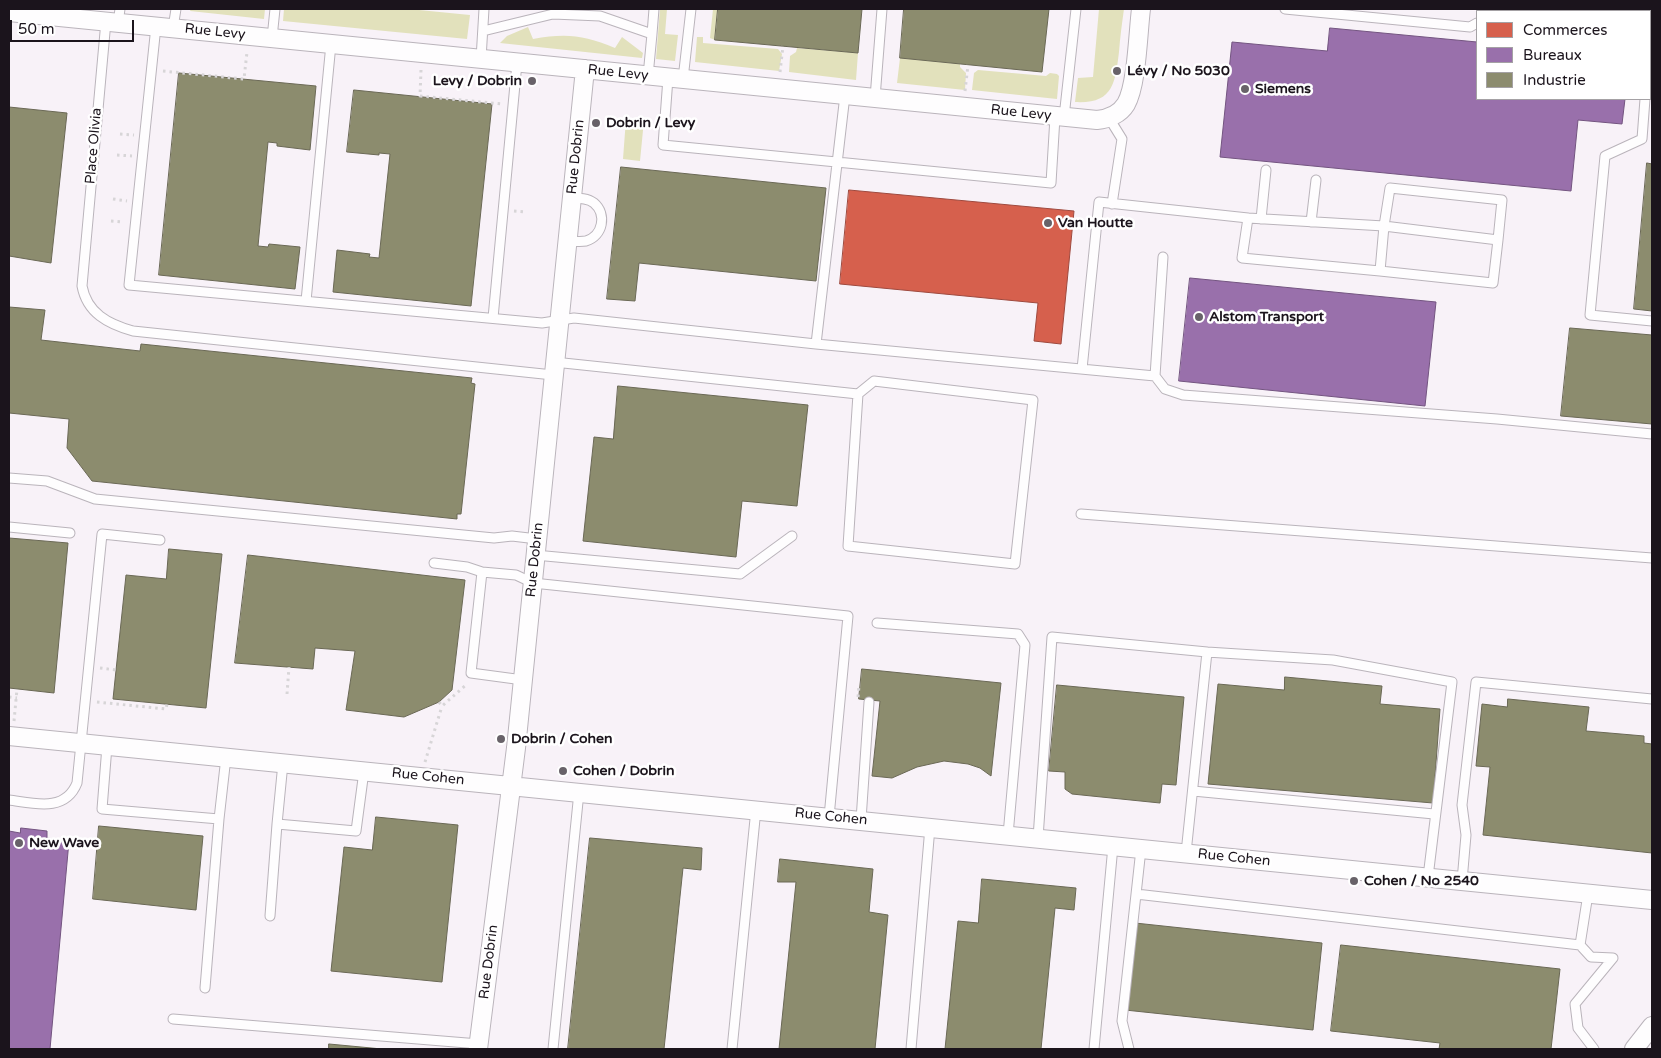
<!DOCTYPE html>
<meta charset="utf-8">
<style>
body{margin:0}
#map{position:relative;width:1661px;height:1058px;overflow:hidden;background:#f8f2f8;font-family:"Varela Round",sans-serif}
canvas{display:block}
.frame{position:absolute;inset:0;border:10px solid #1b141c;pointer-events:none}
.legend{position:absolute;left:1476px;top:10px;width:175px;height:90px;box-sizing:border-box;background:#fff;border:1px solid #a4a1a4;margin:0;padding:6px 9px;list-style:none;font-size:15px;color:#1b141c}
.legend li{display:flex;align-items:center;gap:10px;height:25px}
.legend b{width:25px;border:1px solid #a4a1a4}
.scale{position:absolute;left:10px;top:20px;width:124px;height:22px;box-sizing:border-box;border:2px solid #1b141c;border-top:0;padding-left:6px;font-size:15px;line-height:18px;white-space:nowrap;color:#1b141c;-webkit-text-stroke:4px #fff;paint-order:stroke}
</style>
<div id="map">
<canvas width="1661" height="1058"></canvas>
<div class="frame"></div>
<ul class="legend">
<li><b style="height:14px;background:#d6604d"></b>Commerces</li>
<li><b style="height:14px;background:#9970ab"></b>Bureaux</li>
<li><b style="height:14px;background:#8c8c6e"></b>Industrie</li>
</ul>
<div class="scale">50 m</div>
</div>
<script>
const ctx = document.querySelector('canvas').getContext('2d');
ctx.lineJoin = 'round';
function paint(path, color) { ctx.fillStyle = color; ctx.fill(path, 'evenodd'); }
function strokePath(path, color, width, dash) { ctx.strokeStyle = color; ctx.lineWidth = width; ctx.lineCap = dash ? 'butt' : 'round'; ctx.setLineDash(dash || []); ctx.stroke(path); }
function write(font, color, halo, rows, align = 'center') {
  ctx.font = font + ' "Varela Round",sans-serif'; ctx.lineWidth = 5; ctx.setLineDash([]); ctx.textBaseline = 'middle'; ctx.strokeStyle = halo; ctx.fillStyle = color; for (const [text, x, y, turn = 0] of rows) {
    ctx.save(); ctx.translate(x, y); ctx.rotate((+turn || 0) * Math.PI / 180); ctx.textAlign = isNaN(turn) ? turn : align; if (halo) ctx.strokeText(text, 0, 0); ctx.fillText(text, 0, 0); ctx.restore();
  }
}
paint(new Path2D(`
 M 191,9 L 265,9 L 264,19 L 190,11 Z
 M 284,9 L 409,9 L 470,15 L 467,39 L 283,21 Z
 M 660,9 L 667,9 L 665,34 L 678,35 L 675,61 L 656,59 Z
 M 713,9 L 718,9 L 715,40 L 710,38 Z
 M 1099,9 L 1124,9 C 1122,23 1120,38 1119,52 C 1115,84 1113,104 1075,102 L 1078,78 L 1093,77 Z
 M 528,27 L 533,39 C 566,33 584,35 615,48 L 622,37 L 643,53 L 642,58 L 500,43 L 507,36 Z
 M 697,37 L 703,37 L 703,43 L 778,49 L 782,54 L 779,71 L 695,62 Z
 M 797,48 L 858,53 L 856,80 L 789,72 L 790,56 L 796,52 Z
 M 900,58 L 960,64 L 960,67 L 966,73 L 965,90 L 897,83 Z
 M 978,70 L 1046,76 L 1050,73 L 1057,74 L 1059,76 L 1057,99 L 972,90 L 974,73 Z
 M 626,119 L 644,120 L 640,161 L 623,159 Z`), '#e2e1bc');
const shops = new Path2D(`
 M 849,190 L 1074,211 L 1061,344 L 1034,341 L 1038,303 L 840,284 Z`);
paint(shops, '#d6604d');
strokePath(shops, '#9e493e', 1);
const offices = new Path2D(`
 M 1330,28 L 1477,42 L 1477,99 L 1625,99 L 1622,124 L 1578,120 L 1571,191 L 1220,157 L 1232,42 L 1327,51 Z
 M 1190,278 L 1436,302 L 1425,406 L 1179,381 Z
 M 21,828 L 47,831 L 47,838 L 69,841 L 50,1049 L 9,1049 L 9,831 L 20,833 Z`);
paint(offices, '#9970ab');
strokePath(offices, '#735480', 1);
const industry = new Path2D(`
 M 718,9 L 862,9 L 858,53 L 715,40 Z
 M 904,9 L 1049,9 L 1042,72 L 900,58 Z
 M 179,73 L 316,86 L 310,150 L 277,146 L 277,143 L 268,142 L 258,246 L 268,247 L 269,244 L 300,247 L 295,289 L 159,275 Z
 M 354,90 L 492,104 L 471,306 L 333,292 L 337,250 L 370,254 L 369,257 L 379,258 L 390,154 L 379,153 L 379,155 L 347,152 Z
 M 9,107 L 67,113 L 51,263 L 9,256 Z
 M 1647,163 L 1652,164 L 1652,311 L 1634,309 Z
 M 621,167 L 826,188 L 816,281 L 639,263 L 635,301 L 607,299 Z
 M 9,307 L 45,310 L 41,340 L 140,351 L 141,344 L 472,378 L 471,383 L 475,384 L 461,514 L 457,514 L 457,519 L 92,481 L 67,448 L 69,419 L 9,413 Z
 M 1570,328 L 1652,335 L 1652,424 L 1561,416 Z
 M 618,386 L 808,405 L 797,506 L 742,501 L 736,557 L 583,541 L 594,437 L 613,439 Z
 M 9,538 L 68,543 L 54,693 L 9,688 Z
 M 169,549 L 222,554 L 206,708 L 113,699 L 126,575 L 166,579 Z
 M 248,555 L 465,580 L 452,690 L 439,702 L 404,717 L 346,710 L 355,651 L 315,648 L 313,669 L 235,663 Z
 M 862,669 L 1001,683 L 991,776 L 980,768 L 968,764 L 944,761 L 917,767 L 892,778 L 872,776 L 880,701 L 859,699 Z
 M 1285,677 L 1382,686 L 1380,704 L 1440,709 L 1433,803 L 1208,784 L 1218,684 L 1284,690 Z
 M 1057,685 L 1184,697 L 1176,785 L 1162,784 L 1160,803 L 1072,794 L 1065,789 L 1065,772 L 1049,771 Z
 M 1508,699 L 1589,707 L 1586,731 L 1644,736 L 1644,743 L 1652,744 L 1652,853 L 1483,835 L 1490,767 L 1476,766 L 1482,704 L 1507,707 Z
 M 376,817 L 458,825 L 442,982 L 331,971 L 344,847 L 372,850 Z
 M 99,826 L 203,836 L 196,910 L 93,899 Z
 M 590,838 L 702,848 L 701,870 L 683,868 L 664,1049 L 568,1049 Z
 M 780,859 L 873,869 L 869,912 L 888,915 L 875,1049 L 779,1049 L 796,882 L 778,882 Z
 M 982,879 L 1076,888 L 1074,910 L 1055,908 L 1041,1049 L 945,1049 L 958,921 L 978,923 Z
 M 1135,923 L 1322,943 L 1313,1030 L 1125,1010 Z
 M 1341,945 L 1560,969 L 1551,1049 L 1439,1049 L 1440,1043 L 1331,1031 Z
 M 329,1044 L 382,1049 L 329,1049 Z`);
paint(industry, '#8c8c6e');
strokePath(industry, '#6a6855', 1);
const service = new Path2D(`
 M 1285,9 L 1470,27 L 1477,23
 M 1545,9 L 1554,11
 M 1496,11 L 1500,9
 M 1650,15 L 1652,15
 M 106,21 L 82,286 C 87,313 108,324 133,331 L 553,375
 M 118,23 L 120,9
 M 156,26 L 129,285 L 542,323 L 574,318 L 816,344 L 1155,376 L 1163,257
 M 173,28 L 176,9
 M 483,31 L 553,14 L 600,16 L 652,34 L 648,76
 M 652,34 L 654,9
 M 272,38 L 275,9
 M 481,59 L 484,9
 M 668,78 L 663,145 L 1051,183 L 1055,117
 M 683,79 L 691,9
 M 875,98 L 882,9
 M 1645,99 L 1642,139 L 1605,156 L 1590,315 L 1652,321
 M 1064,117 L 1076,9
 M 1109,118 L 1122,139 L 1112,204
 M 1261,219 L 1266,170
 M 1311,222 L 1316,180
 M 567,241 C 573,241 580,242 586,241 C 603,236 607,214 594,203 C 588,198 579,198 571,198
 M 1380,271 L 1493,283 L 1498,240 L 1384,226 L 1390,188 L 1502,200 L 1498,240
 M 306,301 L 331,44
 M 493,318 L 517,63
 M 816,344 L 845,95
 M 554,362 L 858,394 L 874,381 L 1033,400 L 1015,564 L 848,546 L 858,394
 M 1082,369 L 1099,202 L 1248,218 L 1384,226 L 1380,271 L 1242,258 L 1248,218
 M 1155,376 L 1165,389 L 1183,395 L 1497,419 L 1652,434
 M 9,478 L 47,481 L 95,499 L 494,538 L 512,536 L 537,539
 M 1081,514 L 1652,558
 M 9,527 L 70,533
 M 535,555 L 740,574 L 792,536
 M 434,563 L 467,567 L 482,572
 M 877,623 L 1018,634 L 1025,645 L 1008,835
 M 1207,652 L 1333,660 L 1452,682 L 1428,877
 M 523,680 L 471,673 L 482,572 L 516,575 L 533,583 L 848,616 L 829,817
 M 107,746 L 102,809 L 219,819 L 226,757
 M 283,763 L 277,824 L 356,831 L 364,771
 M 1193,791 L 1434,814
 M 9,800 C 33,803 65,813 77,783 L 102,534 L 160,540
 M 861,820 L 869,702
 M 1038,838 L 1052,637 L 1207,652 L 1186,853
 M 1462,881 L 1466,835 L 1462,805 L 1476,682 L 1652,699
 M 1136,894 L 1580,945
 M 1588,894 L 1580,945 L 1591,957 L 1613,958 L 1575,1004 L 1578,1028 L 1594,1049
 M 270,916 L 277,824
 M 205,988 L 219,819
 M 173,1019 L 479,1044
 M 553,1049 L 579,792
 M 732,1049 L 756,809
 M 911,1049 L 930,827
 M 1094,1049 L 1113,846
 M 1129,1049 L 1122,1021 L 1141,849`);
const minor = new Path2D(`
 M 9,12 L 1097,120 C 1108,119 1120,114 1126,104 C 1137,85 1138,32 1141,9
 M 9,736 L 1652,900
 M 478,1049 L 516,748 L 585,69
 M 1634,1049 L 1652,1026`);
strokePath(service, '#bab4bb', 11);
strokePath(minor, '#bab4bb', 20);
strokePath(new Path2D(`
 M 421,70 L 420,96 L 502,104
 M 163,71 L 244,79 L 247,52
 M 780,72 L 783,46
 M 965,91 L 968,65
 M 120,134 L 134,135
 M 117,155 L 132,156
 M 113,199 L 127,201
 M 514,211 L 526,212
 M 111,221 L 123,222
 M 100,668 L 116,670
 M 287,694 L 289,667
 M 9,697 L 17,698
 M 858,697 L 859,686 L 860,686
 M 97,702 L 166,709 L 167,704
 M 439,702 L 442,706 L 466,685
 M 14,721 L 17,689
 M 425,762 L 442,706`), '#d7d5d7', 3, [2.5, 4]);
strokePath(service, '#fefdfe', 9);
strokePath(minor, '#fefdfe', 18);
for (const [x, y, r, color] of [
 [1117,71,5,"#686269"],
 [532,81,5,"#686269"],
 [1245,89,5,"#686269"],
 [596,123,5,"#686269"],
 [1048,223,5,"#686269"],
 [1199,317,5,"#686269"],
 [501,739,5,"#686269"],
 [563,771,5,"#686269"],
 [19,843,5,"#686269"],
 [1354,881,5,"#686269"]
]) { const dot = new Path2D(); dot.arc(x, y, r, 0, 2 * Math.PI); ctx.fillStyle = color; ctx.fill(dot); strokePath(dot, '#fff', 2); }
write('14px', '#1b141c', '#fff', [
 ["Rue Levy",215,32,6],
 ["Rue Levy",618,73,6],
 ["Rue Levy",1021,113,6],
 ["Place Olivia",94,146,-85],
 ["Rue Dobrin",576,157,-84],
 ["Rue Dobrin",535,560,-84],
 ["Rue Cohen",428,777,6],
 ["Rue Cohen",831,817,6],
 ["Rue Cohen",1234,858,6],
 ["Rue Dobrin",489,962,-83]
]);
write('bold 14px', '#1b141c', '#fff', [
 ["Lévy / No 5030",1127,71],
 ["Levy / Dobrin",522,81,"right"],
 ["Siemens",1255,89],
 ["Dobrin / Levy",606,123],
 ["Van Houtte",1058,223],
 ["Alstom Transport",1209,317],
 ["Dobrin / Cohen",511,739],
 ["Cohen / Dobrin",573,771],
 ["New Wave",29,843],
 ["Cohen / No 2540",1364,881]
], 'left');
</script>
